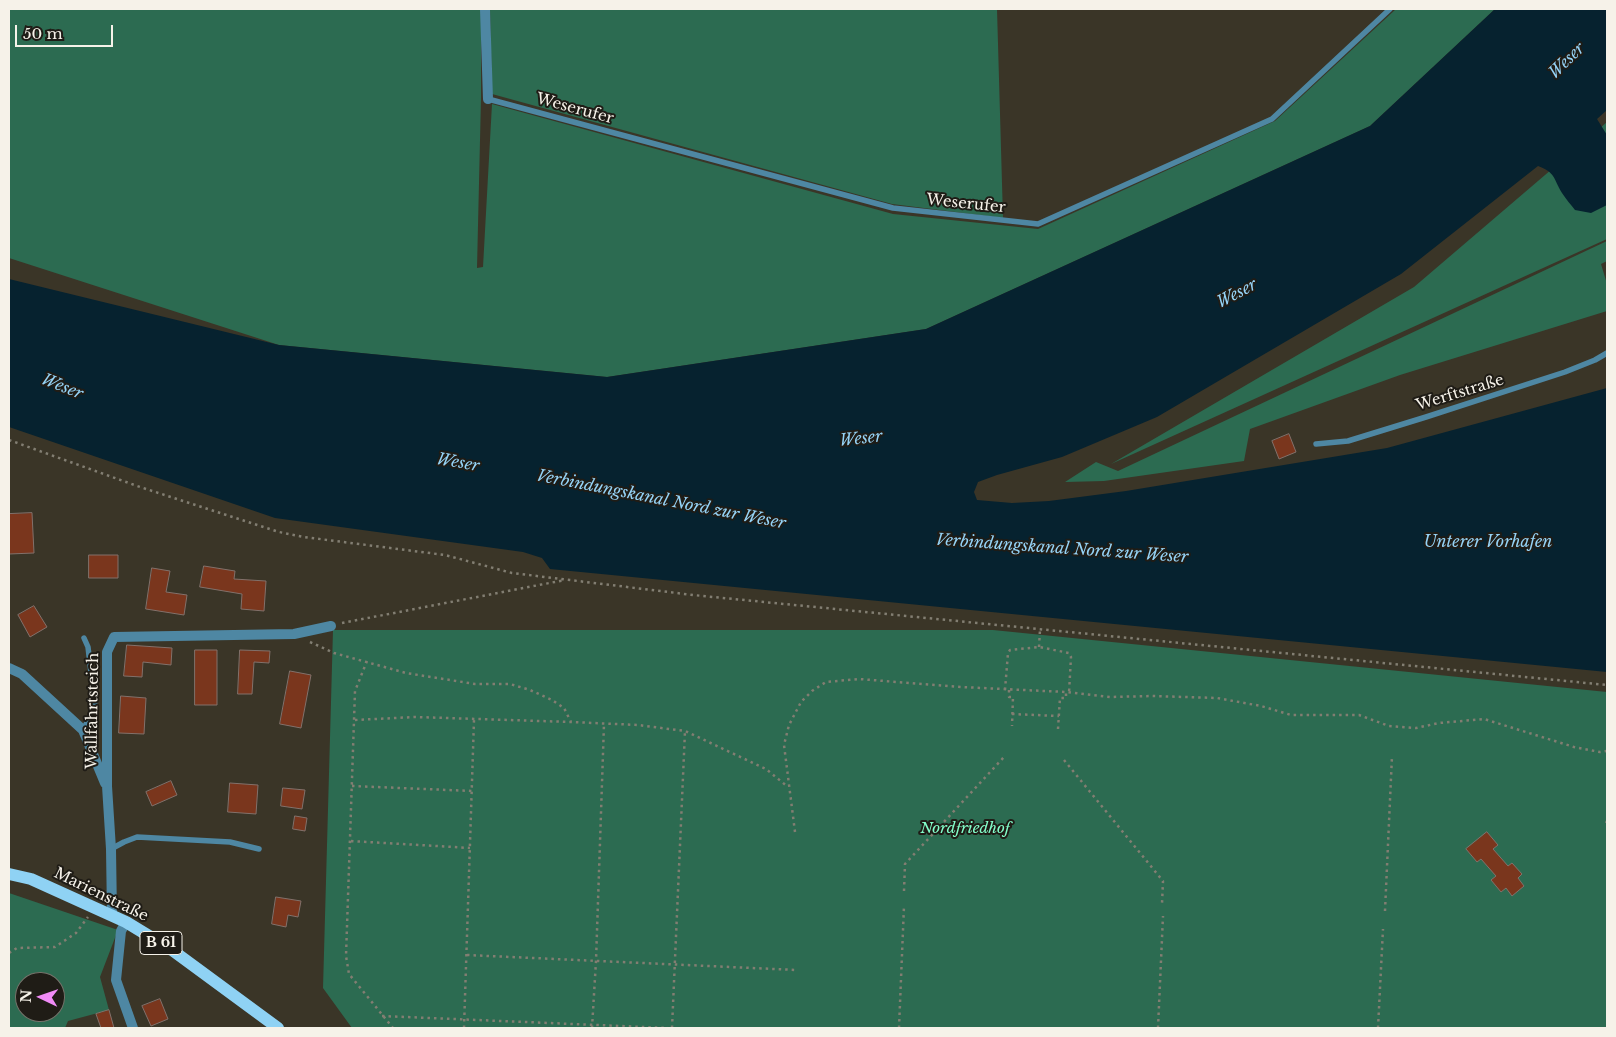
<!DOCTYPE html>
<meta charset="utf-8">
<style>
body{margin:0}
#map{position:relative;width:1616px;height:1037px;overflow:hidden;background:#3a3527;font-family:"Libre Baskerville",serif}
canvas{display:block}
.frame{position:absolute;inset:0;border:10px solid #f6f2e9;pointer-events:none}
.north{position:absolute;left:15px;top:972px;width:50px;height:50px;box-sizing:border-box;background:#1f1c16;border:1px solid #75726a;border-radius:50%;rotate:273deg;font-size:14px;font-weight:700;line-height:20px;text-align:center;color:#f6f2e9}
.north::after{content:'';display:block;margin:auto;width:18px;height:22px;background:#f08bf6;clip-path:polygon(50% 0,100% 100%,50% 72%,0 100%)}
.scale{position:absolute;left:15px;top:25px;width:98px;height:22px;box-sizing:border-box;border:2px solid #f6f2e9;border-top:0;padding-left:6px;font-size:15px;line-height:18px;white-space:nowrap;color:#f6f2e9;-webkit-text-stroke:4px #1f1c16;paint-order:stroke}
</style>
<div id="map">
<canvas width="1616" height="1037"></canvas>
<div class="frame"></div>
<div class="north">N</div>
<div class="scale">50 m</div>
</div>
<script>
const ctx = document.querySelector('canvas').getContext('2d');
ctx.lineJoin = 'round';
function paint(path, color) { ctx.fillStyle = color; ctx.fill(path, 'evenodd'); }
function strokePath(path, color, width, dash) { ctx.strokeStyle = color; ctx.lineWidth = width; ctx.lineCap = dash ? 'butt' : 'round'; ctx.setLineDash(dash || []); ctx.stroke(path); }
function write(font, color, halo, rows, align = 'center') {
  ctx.font = font + ' "Libre Baskerville",serif'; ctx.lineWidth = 4; ctx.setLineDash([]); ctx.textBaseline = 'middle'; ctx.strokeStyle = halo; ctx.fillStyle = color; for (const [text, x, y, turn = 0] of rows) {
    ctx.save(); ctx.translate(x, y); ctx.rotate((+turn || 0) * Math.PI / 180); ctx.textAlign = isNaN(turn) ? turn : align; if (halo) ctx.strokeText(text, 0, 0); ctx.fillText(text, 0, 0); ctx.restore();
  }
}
paint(new Path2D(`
 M 9,9 L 481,9 L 481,98 L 477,268 L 483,267 L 492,104 L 893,214 L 1038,229 L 1275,121 L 1396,9 L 1495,9 L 1370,126 L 926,329 L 607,377 L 279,345 L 9,258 Z
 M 490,9 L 997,9 L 1003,218 L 892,204 L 492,94 Z
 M 1607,122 L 1607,239 L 1111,464 L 1414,287 Z
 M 1607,241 L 1607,261 L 1601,264 L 1607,284 L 1607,311 L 1400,375 L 1250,429 L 1244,461 L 1104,481 L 1065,482 L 1096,462 L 1118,471 Z
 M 333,630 L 993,630 L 1607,692 L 1607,1028 L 352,1028 L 323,988 Z
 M 9,893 L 118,930 L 100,977 L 109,1010 L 68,1021 L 65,1028 L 9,1028 ZM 25,982 L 55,982 L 55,1012 L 25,1012 Z`), '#2c6b51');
paint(new Path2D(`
 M 1495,9 L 1607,9 L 1607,110 L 1597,119 L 1607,135 L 1607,205 L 1591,213 L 1575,210 C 1571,205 1566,199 1562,193 C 1553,178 1556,173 1538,166 L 1401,274 L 1157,417 L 1062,457 L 997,475 L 978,482 L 974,492 L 977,500 L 1012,503 L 1049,501 L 1126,491 L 1387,448 L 1607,388 L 1607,672 L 550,569 L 542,558 L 523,552 L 275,518 L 9,427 L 9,279 L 279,345 L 607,377 L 926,329 L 1370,126 Z`), '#06222f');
const building = new Path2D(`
 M 1289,434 L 1296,452 L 1279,459 L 1272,441 Z
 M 32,513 L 34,553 L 9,554 L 9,514 Z
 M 89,555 L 118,555 L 118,578 L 89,578 Z
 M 204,566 L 235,571 L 234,579 L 266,581 L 264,611 L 241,609 L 242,594 L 200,587 Z
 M 152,568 L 170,571 L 166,592 L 187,595 L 184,615 L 146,609 Z
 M 34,606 L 47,627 L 30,637 L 18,615 Z
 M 127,645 L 172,648 L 171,665 L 143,662 L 142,677 L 124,676 Z
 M 195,650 L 217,650 L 217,705 L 195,705 Z
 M 240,650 L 270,651 L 269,663 L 254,662 L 252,694 L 238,694 Z
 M 290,671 L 311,675 L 301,728 L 280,724 Z
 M 121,696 L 146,698 L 144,734 L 119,733 Z
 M 171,781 L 177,795 L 152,806 L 146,792 Z
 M 230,783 L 258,785 L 256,814 L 228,812 Z
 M 283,788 L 305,790 L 302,809 L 281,806 Z
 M 295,816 L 307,818 L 305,831 L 293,829 Z
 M 1487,832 L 1498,845 L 1493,849 L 1508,866 L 1512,863 L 1522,874 L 1518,878 L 1524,886 L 1512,896 L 1506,888 L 1501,892 L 1491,880 L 1496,876 L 1481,859 L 1477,862 L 1466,849 Z
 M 276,897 L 301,901 L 298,917 L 288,915 L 286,927 L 272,924 Z
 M 160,999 L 168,1019 L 151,1026 L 142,1006 Z
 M 109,1010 L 114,1028 L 101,1028 L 96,1014 Z`);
paint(building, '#7a361d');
strokePath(building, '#82716b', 1);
strokePath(new Path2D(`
 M 9,440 L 140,487 L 279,532 L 304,537 L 445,555 L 512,573 L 693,595 L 1607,685
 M 342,623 L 565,580
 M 310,642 L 334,653 L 406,673 L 475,684 L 510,684 L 530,690 L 552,700 L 564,708 L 571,722 L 638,725 L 685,731 L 766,769 L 788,787
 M 1039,647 L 1040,630
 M 367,661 L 355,691 L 346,956 L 349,974 L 393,1028
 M 1005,690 L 1008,653 L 1010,650 L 1039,647 L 1069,653 L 1071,657 L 1069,693
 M 1009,690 L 1009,697 L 1013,697 L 1012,726
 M 1012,714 L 1059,716
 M 355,720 L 415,717 L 571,722
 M 1058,729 L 1060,698 L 1066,698 L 1066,692
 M 1064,760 L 1163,881 L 1162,904
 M 352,786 L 472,791
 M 1606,823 L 1607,821
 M 795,832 L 784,745 L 789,725 L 801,702 L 812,691 L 826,682 L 859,679 L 961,687 L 1066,692 L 1110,697 L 1152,696 L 1217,698 L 1261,706 L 1291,715 L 1359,715 L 1389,726 L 1416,728 L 1439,723 L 1484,719 L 1574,747 L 1600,752 L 1607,751
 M 351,841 L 470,848
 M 904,891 L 905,864 L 1004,757
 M 1385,911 L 1392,756
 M 9,953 L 17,948 L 55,947 L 76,933 L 88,917
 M 467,955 L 796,970
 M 382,1016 L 668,1028
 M 464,1028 L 474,720
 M 592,1028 L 596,961 L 604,724
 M 672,1028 L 685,731
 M 899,1028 L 904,906
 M 1158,1028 L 1163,916
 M 1378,1028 L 1383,929`), '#827e72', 2.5, [2.5, 4]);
strokePath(new Path2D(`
 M 488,99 L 893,208 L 1038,224 L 1272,119 L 1390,9
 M 1316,444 L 1348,441 L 1426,417 L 1565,372 L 1595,360 L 1607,353
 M 83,730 L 95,707 L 88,647 L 84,638
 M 111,849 L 124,842 L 137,837 L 230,842 L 259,849`), '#4e87a3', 5.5);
strokePath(new Path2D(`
 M 485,9 L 488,99
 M 9,668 L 22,674 L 83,730 L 105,783
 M 112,915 L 111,849 L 107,786 L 107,652 L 114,637 L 294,634 L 331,626
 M 126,922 L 121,931 L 116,980 L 133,1028`), '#4e87a3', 10);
strokePath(new Path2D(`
 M 9,874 L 31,879 L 126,922 L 172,950 L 278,1028`), '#8fd2f4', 12);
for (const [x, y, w] of [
 [161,943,42]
]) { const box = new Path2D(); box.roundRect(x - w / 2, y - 11.5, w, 23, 4); ctx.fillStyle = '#1f1c16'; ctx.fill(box); strokePath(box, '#f6f2e9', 1); }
write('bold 14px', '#f6f2e9', null, [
 ["B 61",161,943]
]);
write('15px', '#f6f2e9', '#1f1c16', [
 ["Weserufer",575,109,15],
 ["Weserufer",966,204,6],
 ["Werftstraße",1460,393,-17],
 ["Wallfahrtsteich",93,711,-89],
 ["Marienstraße",101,895,26]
]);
write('italic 15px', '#84ffcb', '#1f1c16', [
 ["Nordfriedhof",965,829]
]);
write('italic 16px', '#95d3f6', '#1f1c16', [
 ["Weser",1567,61,-44],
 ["Weser",1237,294,-28],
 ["Weser",62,387,22],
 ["Weser",861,439,-6],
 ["Weser",458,463,10],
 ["Verbindungskanal Nord zur Weser",661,500,11],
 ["Unterer Vorhafen",1488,542],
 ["Verbindungskanal Nord zur Weser",1062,549,4]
]);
</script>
